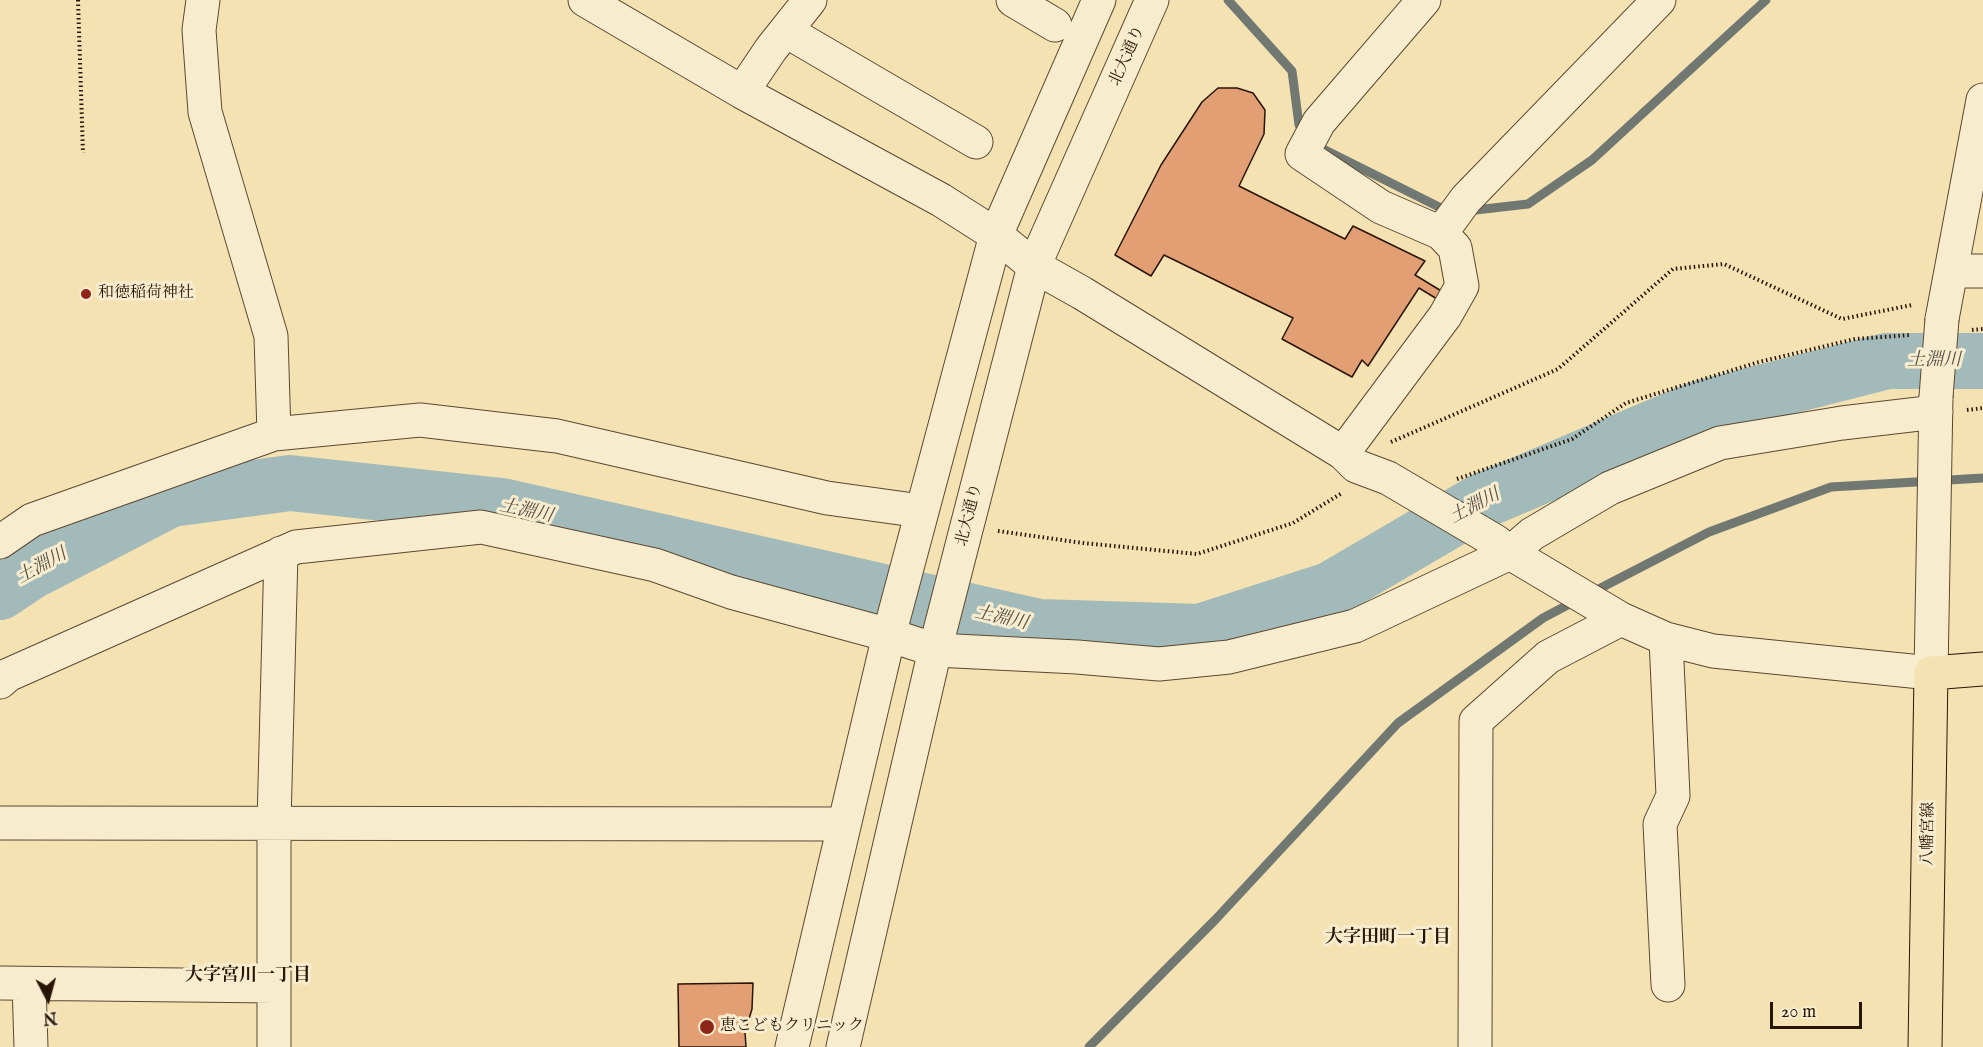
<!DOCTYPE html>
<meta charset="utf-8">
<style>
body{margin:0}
#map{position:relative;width:1983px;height:1047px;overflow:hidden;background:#f4e2b3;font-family:"IM FELL English",serif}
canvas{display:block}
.north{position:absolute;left:18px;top:969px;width:60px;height:60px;-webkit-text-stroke:4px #f8ecce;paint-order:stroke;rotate:174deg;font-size:16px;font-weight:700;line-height:24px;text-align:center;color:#281507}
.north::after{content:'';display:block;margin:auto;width:21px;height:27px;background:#281507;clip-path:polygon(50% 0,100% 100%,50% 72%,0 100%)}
.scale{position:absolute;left:1770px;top:1002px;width:92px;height:27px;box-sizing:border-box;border:3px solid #281507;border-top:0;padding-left:8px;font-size:18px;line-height:21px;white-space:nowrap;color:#281507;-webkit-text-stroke:4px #f8ecce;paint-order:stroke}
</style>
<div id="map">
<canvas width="1983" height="1047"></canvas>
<div class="north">N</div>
<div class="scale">20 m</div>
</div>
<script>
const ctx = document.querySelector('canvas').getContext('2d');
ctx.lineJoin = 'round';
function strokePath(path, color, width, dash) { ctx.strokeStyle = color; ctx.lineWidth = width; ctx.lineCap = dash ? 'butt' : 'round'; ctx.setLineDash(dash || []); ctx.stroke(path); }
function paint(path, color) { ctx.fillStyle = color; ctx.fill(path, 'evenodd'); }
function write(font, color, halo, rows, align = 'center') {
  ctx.font = font + ' "IM FELL English","Noto Serif JP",serif'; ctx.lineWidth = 6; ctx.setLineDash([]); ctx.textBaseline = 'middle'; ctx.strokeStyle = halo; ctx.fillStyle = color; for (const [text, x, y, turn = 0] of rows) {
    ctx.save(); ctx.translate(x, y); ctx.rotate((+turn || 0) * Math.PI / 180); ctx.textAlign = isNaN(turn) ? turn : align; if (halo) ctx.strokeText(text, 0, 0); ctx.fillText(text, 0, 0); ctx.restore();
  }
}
strokePath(new Path2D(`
 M 1228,0 L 1292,71 L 1299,125 L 1306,133
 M 1319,147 L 1439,207 L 1450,209
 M 1467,211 L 1528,204 L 1592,160 L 1766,0
 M 1591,593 L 1709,532 L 1831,487 L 1983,478
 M 1089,1047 L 1215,920 L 1398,723 L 1543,618 L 1577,600`), '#717872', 9);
strokePath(new Path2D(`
 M 0,592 L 30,572 L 171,499 L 290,483 L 502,506 L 1039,627 L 1200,632 L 1330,590 L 1484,500 L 1698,409 L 1887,361 L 1983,361`), '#a2bab9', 56);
const building = new Path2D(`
 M 1218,88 L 1237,88 L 1253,93 L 1265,110 L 1264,134 L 1239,186 L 1345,239 L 1353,226 L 1425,261 L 1415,275 L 1443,292 L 1437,299 L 1419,288 L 1368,366 L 1362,360 L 1352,377 L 1282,339 L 1293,318 L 1164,255 L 1151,276 L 1115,255 L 1161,165 L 1202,102 Z
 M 753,983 L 752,1009 L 745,1032 L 746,1047 L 679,1047 L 678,984 Z`);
paint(building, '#e29f74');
strokePath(building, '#281507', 1.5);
const minor = new Path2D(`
 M 203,0 L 199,30 L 205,112 L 271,336 L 274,434
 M 585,0 L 742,92 L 941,200 L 996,235 L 1034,266 L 1082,293 L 1343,453 L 1356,466 L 1388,478 L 1495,541 L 1510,553 L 1621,619 L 1666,639 L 1713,651 L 1931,673 L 1936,397
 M 1013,0 L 1055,25
 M 786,31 L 976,142
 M 742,92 L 771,49 L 810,0
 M 1441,233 L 1466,199 L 1659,0
 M 1951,271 L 1983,271
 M 1942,319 L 1983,100
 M 1343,453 L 1445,316 L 1462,286 L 1455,248 L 1441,233 L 1381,207 L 1302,154 L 1319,122 L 1424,0
 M 0,542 L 32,520 L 274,434 L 420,420 L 557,436 L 827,498 L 921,511
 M 1666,639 L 1673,796 L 1660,824 L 1668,985
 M 0,682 L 8,675 L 296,547 L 481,527 L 655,565 L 731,592 L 889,635 L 935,650 L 1077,657 L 1159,664 L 1229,657 L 1355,626 L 1510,553 L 1532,534 L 1610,488 L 1720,443 L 1842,423 L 1936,412
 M 0,823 L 843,824
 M 0,983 L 274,986
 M 29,984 L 31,1047
 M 274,1047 L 274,823 L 281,553
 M 792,1047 L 889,635 L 996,235 L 1099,0
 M 843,1047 L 935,650 L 1034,266 L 1152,0
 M 1475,1047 L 1476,721 L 1548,657 L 1621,619`);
const major = new Path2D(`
 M 1925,1047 L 1931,673 L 1983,669`);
strokePath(minor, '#5b4832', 35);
strokePath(major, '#281507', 35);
strokePath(new Path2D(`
 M 78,0 L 83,153
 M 1972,330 L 1983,329
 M 1967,410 L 1983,408
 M 1391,442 L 1558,369 L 1673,269 L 1724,264 L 1842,319 L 1912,305
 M 1457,479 L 1572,439 L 1626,403 L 1759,362 L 1855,339 L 1910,335
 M 998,531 L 1083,543 L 1197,554 L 1293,523 L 1342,493`), '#281507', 4, [1.5, 3]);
strokePath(minor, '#f8ecce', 33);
strokePath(major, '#f4e2b3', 33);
const minorBridge = new Path2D(`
 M 1936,397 L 1942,319`);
strokePath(minorBridge, '#5b4832', 35, []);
strokePath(minorBridge, '#f8ecce', 33);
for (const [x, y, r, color] of [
 [86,294,6,"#8f2418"],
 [707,1027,8,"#8f2418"]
]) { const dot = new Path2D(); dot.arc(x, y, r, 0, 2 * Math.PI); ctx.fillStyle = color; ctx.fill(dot); strokePath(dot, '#f8ecce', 2); }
write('16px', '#281507', '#f8ecce', [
 ["北大通り",1128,56,-66],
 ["北大通り",970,515,-76],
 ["八幡宮線",1929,834,-89]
]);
write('16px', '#281507', '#f8ecce', [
 ["和徳稲荷神社",98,294],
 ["恵こどもクリニック",720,1027]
], 'left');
write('italic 18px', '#534f45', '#f8ecce', [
 ["土淵川",1934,361],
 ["土淵川",1475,507,-28],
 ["土淵川",526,512,12],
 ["土淵川",42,567,-29],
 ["土淵川",1001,619,13]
]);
write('bold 18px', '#281507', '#f8ecce', [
 ["大字田町一丁目",1388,938],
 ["大字宮川一丁目",248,976]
]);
</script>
